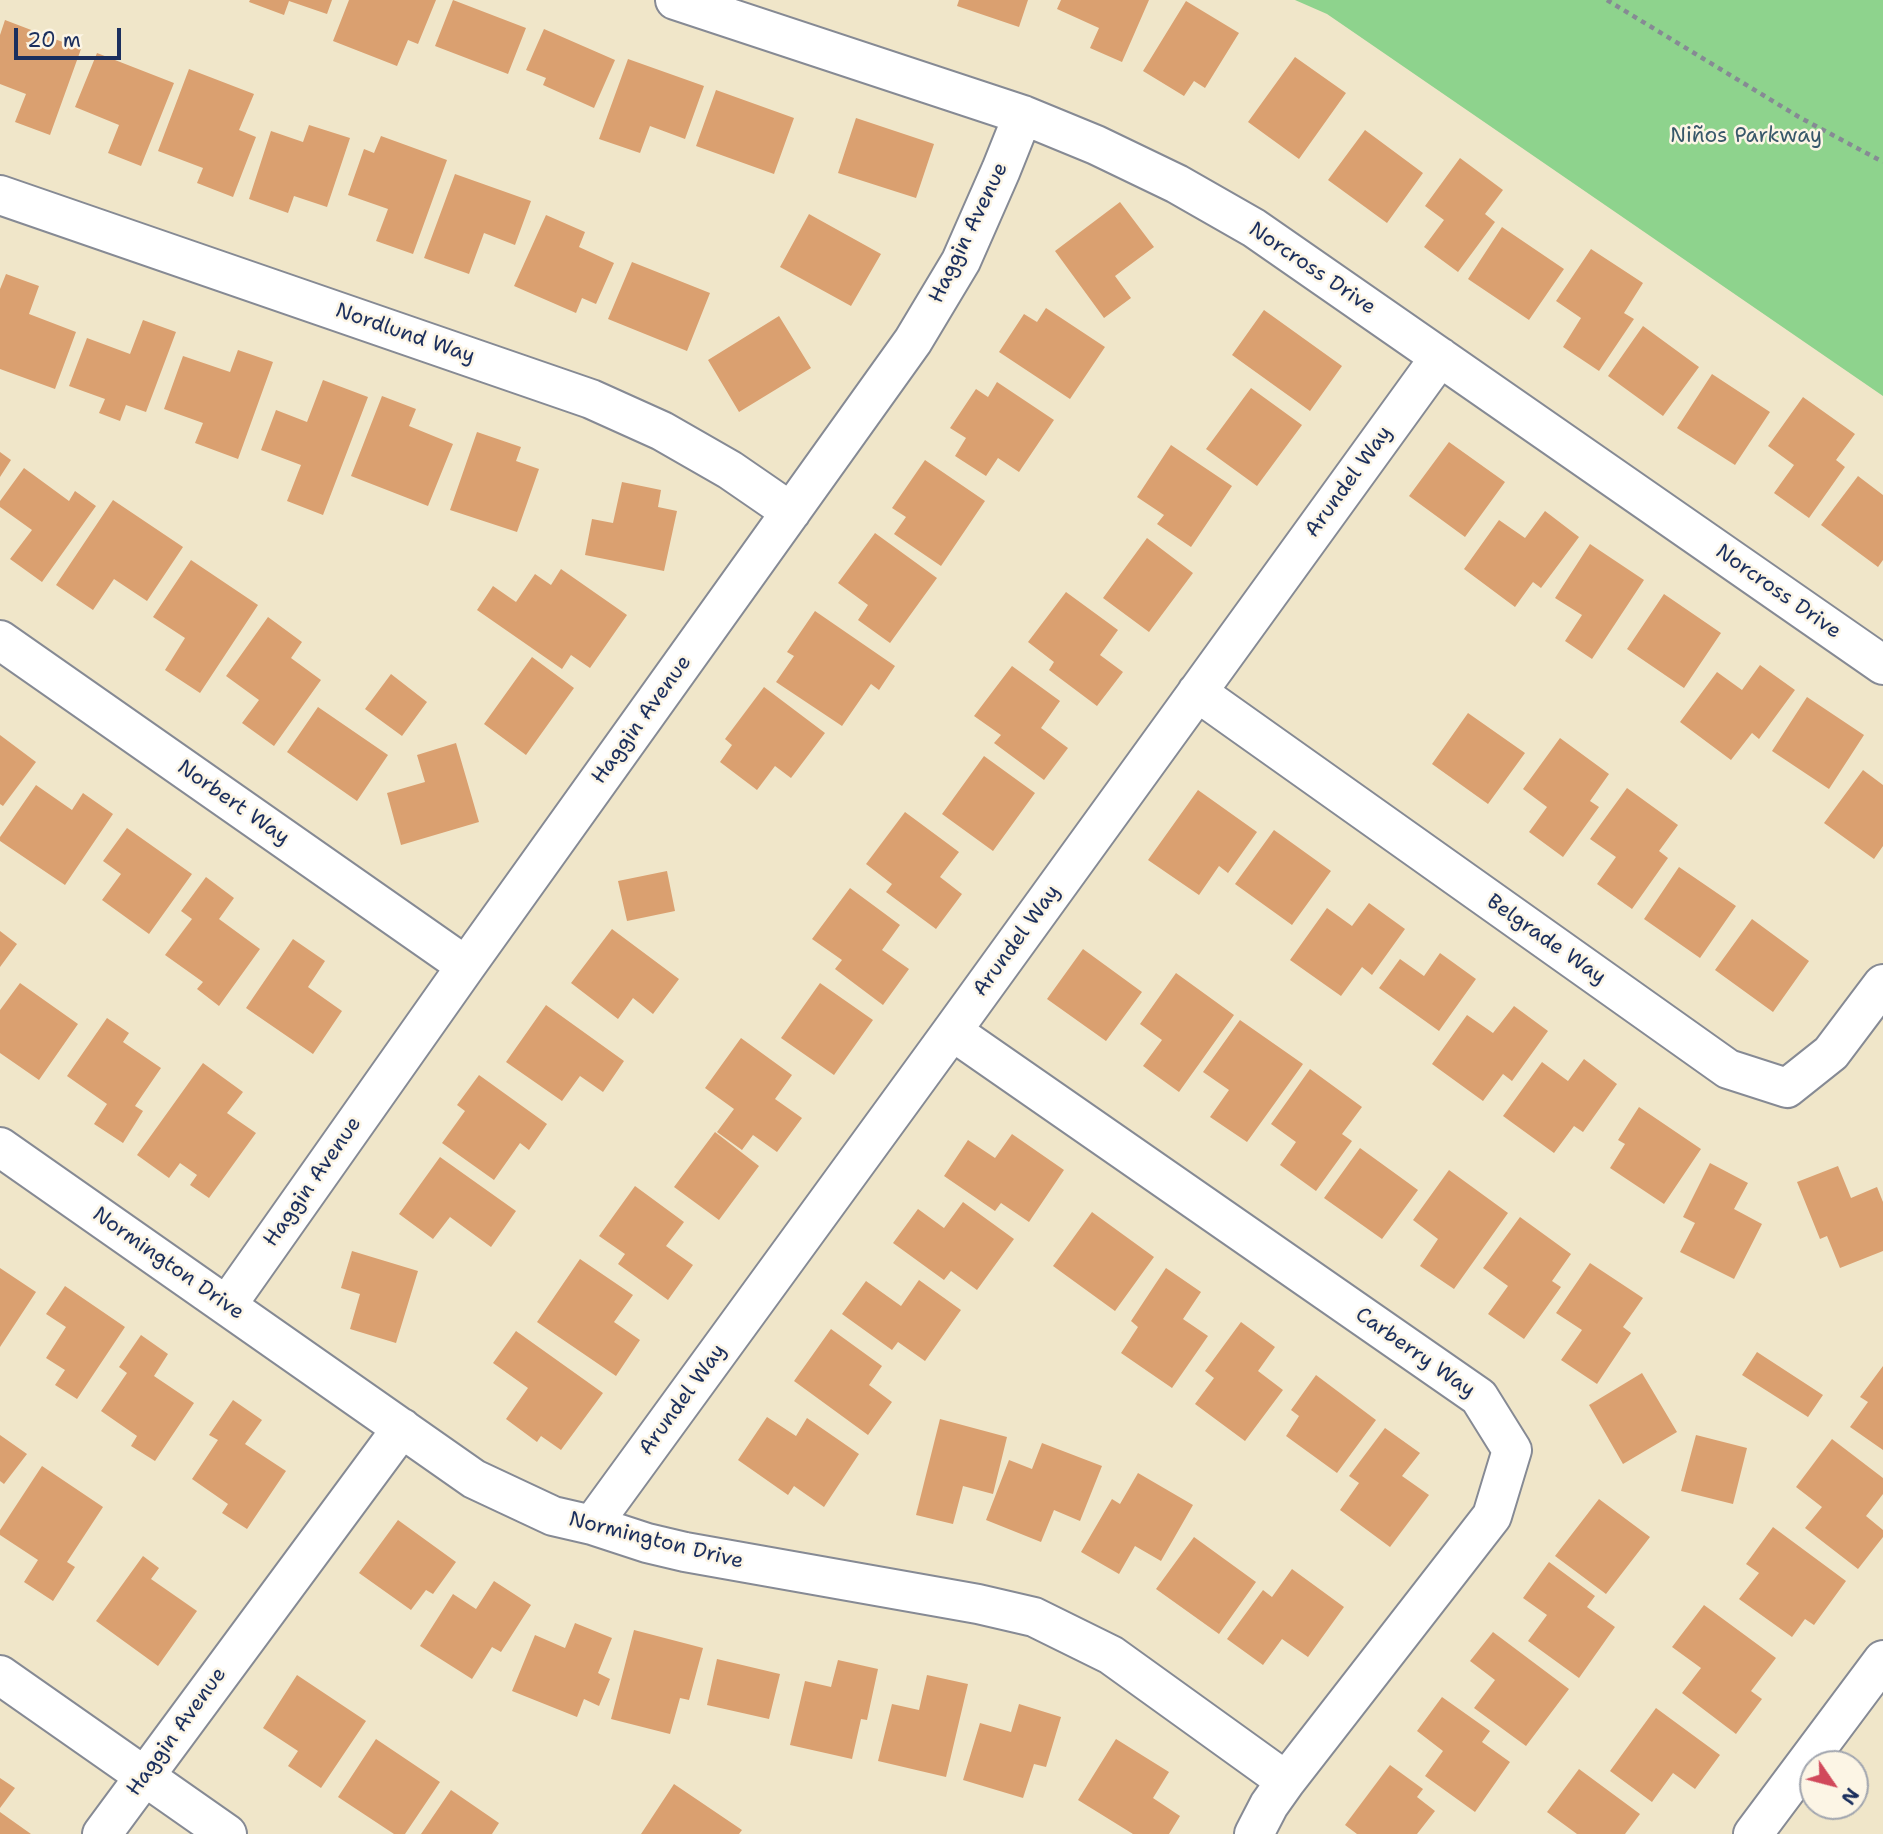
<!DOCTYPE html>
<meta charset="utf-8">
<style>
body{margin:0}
#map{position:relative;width:1883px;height:1834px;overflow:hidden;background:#f0e6c9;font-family:"Shantell Sans",sans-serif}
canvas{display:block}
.north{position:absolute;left:1799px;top:1750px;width:70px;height:70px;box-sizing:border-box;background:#fcf5e5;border:2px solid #a2a6af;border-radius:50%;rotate:125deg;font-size:19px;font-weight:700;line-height:28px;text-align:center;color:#1b2f5e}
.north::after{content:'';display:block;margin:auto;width:24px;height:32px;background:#d1495b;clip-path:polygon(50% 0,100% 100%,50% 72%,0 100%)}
.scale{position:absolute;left:14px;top:28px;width:107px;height:32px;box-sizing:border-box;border:4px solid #1b2f5e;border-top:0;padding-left:9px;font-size:21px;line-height:24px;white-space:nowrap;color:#1b2f5e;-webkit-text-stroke:5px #fcf5e5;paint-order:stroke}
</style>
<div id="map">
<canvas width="1883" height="1834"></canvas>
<div class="north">N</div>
<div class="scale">20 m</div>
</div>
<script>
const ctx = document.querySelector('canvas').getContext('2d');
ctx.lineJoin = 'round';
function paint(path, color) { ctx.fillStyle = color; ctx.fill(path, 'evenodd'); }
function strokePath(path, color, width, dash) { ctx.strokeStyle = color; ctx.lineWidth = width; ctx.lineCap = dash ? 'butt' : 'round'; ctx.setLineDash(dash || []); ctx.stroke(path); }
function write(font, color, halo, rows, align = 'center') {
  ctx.font = font + ' "Shantell Sans",sans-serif'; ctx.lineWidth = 5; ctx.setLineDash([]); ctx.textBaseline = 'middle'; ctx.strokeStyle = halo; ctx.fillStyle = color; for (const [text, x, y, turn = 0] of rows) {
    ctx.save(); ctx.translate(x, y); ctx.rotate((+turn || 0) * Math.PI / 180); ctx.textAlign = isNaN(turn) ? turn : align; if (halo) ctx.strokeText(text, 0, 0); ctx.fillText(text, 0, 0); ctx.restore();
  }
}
paint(new Path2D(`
 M 1295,0 L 1883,0 L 1883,396 L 1327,14 Z`), '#8ed38d');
paint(new Path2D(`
 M 250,0 L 332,0 L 327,14 L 289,1 L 284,15 L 249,2 Z
 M 349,0 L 436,0 L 418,44 L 408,40 L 397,66 L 333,41 Z
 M 453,0 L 526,28 L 508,74 L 435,46 Z
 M 959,0 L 1028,0 L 1019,27 L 957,6 Z
 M 1061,0 L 1149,0 L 1122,62 L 1090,48 L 1099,28 L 1057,9 Z
 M 1186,1 L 1239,33 L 1205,88 L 1194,81 L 1184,96 L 1143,71 Z
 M 5,20 L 81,49 L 50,135 L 15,122 L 26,94 L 0,84 L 0,35 Z
 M 544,29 L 615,60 L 594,108 L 543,85 L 546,78 L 526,70 Z
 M 97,53 L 174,83 L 141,166 L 108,153 L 119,125 L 75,107 Z
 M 1295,57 L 1346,93 L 1299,159 L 1248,122 Z
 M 628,59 L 704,86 L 685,139 L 650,126 L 640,153 L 599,139 Z
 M 189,69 L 254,94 L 239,130 L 256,137 L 233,197 L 197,183 L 203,168 L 158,151 Z
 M 716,90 L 794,118 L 774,174 L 696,146 Z
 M 856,118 L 934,144 L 916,198 L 838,173 Z
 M 309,125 L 350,138 L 327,207 L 294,196 L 288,213 L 249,199 L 271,131 L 303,142 Z
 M 1365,130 L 1423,173 L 1387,223 L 1328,180 Z
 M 381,136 L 447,160 L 413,254 L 376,241 L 388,209 L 348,195 L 364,149 L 374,153 Z
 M 1460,158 L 1503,190 L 1485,214 L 1495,222 L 1458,272 L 1424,247 L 1444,220 L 1425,206 Z
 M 455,174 L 531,201 L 515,245 L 484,233 L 469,274 L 424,258 Z
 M 1120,202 L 1154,247 L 1115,276 L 1131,298 L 1104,318 L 1055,251 Z
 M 809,214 L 881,254 L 851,306 L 780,267 Z
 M 546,215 L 585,232 L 579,247 L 614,263 L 596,304 L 582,298 L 576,313 L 514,286 Z
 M 1502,227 L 1564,269 L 1529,320 L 1468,279 Z
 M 1591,249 L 1643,283 L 1624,313 L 1634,319 L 1599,371 L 1563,347 L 1581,318 L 1556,301 Z
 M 632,262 L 710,293 L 687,351 L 608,319 Z
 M 6,274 L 39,286 L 29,314 L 76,332 L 55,389 L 0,369 L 0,289 Z
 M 1046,308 L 1105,347 L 1070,399 L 999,352 L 1024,314 L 1037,322 Z
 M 1264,310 L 1342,366 L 1310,411 L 1232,355 Z
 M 779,316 L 811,368 L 739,412 L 708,360 Z
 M 143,320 L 176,332 L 146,412 L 126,405 L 120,421 L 99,413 L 105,399 L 69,386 L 87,338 L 130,354 Z
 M 1643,326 L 1699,367 L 1663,416 L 1608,376 Z
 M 238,350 L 273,362 L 238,459 L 195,443 L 203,423 L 164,409 L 183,356 L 230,372 Z
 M 1712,374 L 1770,412 L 1735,465 L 1677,428 Z
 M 323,380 L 368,397 L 323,515 L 287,501 L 301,465 L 261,450 L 276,410 L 307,422 Z
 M 997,382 L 1054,420 L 1019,472 L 998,458 L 986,476 L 955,456 L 966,438 L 950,428 L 976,389 L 988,397 Z
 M 1251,388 L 1302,425 L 1257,486 L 1206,449 Z
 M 382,396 L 416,409 L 409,426 L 453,444 L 428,506 L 351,476 Z
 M 1803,397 L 1855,434 L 1836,460 L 1845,467 L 1809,518 L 1774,493 L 1794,465 L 1768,446 Z
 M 477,432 L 521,447 L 516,461 L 539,469 L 517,532 L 450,510 Z
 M 1449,442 L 1505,482 L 1465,537 L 1409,496 Z
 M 1171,445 L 1232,486 L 1191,547 L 1157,524 L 1164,515 L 1137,497 Z
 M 0,452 L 11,460 L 0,477 Z
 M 925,460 L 985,501 L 941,566 L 894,534 L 906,517 L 892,508 Z
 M 24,468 L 69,501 L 75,491 L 96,506 L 42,582 L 10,559 L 32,530 L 0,507 L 0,501 Z
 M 1858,476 L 1883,495 L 1883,560 L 1878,567 L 1821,525 Z
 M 622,482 L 661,490 L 658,507 L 677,511 L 664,571 L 585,555 L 592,519 L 613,523 Z
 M 113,500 L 183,547 L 147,601 L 114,579 L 93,610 L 56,585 Z
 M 1545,511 L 1579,537 L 1541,588 L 1533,582 L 1515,607 L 1464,569 L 1499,520 L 1525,538 Z
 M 875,533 L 937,578 L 890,643 L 858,620 L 868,605 L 838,583 Z
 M 1147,538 L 1193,573 L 1149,632 L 1103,598 Z
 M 1590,544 L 1644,580 L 1592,659 L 1565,641 L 1582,615 L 1555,598 Z
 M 191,560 L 258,605 L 200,693 L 165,670 L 185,638 L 153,617 Z
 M 561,569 L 627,615 L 590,668 L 571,655 L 562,669 L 477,610 L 493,586 L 516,602 L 535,574 L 551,585 Z
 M 1066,592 L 1118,630 L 1100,655 L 1123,672 L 1097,706 L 1049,670 L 1054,662 L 1028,642 Z
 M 1664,594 L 1721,633 L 1684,688 L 1627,649 Z
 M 815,611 L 895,666 L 879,690 L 871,684 L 842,726 L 776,682 L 794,656 L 787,652 Z
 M 268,617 L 302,642 L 291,658 L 321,680 L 274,746 L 242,723 L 259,700 L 226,676 Z
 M 532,657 L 574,688 L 526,755 L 484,724 Z
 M 1760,665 L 1795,690 L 1759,739 L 1752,733 L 1731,760 L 1680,722 L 1717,672 L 1742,690 Z
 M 1012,666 L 1060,701 L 1041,728 L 1068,748 L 1044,780 L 994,743 L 1001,735 L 974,716 Z
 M 391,674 L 427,702 L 402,736 L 365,709 Z
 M 764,687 L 825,733 L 791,778 L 775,766 L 757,790 L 720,762 L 732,745 L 725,739 Z
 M 1807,697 L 1864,735 L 1829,789 L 1772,751 Z
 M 318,707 L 388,755 L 357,801 L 287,752 Z
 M 1468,713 L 1525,753 L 1488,804 L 1432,764 Z
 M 0,735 L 36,762 L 3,806 L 0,804 Z
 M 1560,738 L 1609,774 L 1590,801 L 1599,807 L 1563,857 L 1529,832 L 1547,807 L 1523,789 Z
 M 456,743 L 479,822 L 401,845 L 387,793 L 425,782 L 417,755 Z
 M 984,756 L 1035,793 L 993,851 L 942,814 Z
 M 1863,770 L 1883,785 L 1883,846 L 1874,859 L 1824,823 Z
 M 36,785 L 72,810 L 83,793 L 113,814 L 65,885 L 0,841 L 0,837 Z
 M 1627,788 L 1678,825 L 1659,851 L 1668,858 L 1632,909 L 1597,884 L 1616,857 L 1590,839 Z
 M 1198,790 L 1257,832 L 1228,873 L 1219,866 L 1199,895 L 1148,860 Z
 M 905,812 L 959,852 L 940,877 L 962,894 L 936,929 L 886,892 L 892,884 L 866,864 Z
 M 127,828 L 192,874 L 149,934 L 102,900 L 121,874 L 103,861 Z
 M 1274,830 L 1331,871 L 1292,925 L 1235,884 Z
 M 1679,867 L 1736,906 L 1700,958 L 1644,919 Z
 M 667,871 L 675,911 L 627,921 L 618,881 Z
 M 206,877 L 234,898 L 219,919 L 260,949 L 219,1006 L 197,989 L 203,982 L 165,955 L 192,919 L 181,911 Z
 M 850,888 L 900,925 L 882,950 L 909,969 L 883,1005 L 835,969 L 842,960 L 812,939 Z
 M 1369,903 L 1405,929 L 1372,975 L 1362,967 L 1341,996 L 1290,960 L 1327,908 L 1352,926 Z
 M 1752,919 L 1809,961 L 1773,1012 L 1715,970 Z
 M 612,929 L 679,979 L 653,1014 L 633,998 L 618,1019 L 571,983 Z
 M 0,931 L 17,944 L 0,967 Z
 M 293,939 L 325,961 L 308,987 L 342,1011 L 313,1054 L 246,1008 Z
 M 1083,949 L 1142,992 L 1106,1041 L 1047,999 Z
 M 1440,953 L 1476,979 L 1439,1031 L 1379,988 L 1400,959 L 1424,976 Z
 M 1176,973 L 1234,1015 L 1179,1092 L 1143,1066 L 1162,1040 L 1140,1024 Z
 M 20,983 L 78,1024 L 39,1080 L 0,1053 L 0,1010 Z
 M 820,983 L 873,1020 L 834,1075 L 781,1038 Z
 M 546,1005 L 624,1061 L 603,1092 L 580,1076 L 562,1101 L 506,1062 Z
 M 1514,1006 L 1548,1031 L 1512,1081 L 1503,1074 L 1483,1101 L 1432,1064 L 1467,1015 L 1493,1033 Z
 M 107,1018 L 129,1033 L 123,1042 L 161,1068 L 135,1106 L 143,1111 L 123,1143 L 94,1124 L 107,1104 L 67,1076 Z
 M 1240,1020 L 1303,1064 L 1247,1142 L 1210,1117 L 1229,1090 L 1203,1072 Z
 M 741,1038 L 792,1075 L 775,1099 L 802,1118 L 777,1152 L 753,1135 L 742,1150 L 717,1132 L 734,1109 L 705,1088 Z
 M 1584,1059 L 1617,1084 L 1583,1132 L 1574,1126 L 1554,1153 L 1503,1116 L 1542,1062 L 1568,1081 Z
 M 203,1063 L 243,1092 L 227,1113 L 256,1133 L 209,1198 L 190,1185 L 197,1175 L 180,1163 L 169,1178 L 137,1155 Z
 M 1310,1069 L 1362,1107 L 1342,1134 L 1352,1141 L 1316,1191 L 1280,1165 L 1296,1142 L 1271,1124 Z
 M 479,1075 L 547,1124 L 529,1150 L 520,1143 L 494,1180 L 442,1143 L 465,1111 L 457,1105 Z
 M 1639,1107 L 1701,1149 L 1664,1204 L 1610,1168 L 1625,1144 L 1618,1140 Z
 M 715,1132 L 759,1166 L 719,1220 L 674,1187 Z
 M 1012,1134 L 1064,1170 L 1029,1222 L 1001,1203 L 995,1211 L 944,1176 L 968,1140 L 995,1158 Z
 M 1360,1148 L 1418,1190 L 1382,1239 L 1324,1198 Z
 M 440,1157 L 516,1211 L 491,1247 L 450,1217 L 433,1239 L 399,1214 Z
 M 1710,1163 L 1748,1183 L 1734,1209 L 1762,1224 L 1734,1279 L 1680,1252 L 1695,1223 L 1683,1217 Z
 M 1838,1166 L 1851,1198 L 1877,1187 L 1883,1202 L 1883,1251 L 1840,1268 L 1827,1236 L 1820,1239 L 1797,1182 Z
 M 1449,1170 L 1508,1213 L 1454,1289 L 1420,1266 L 1438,1239 L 1413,1220 Z
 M 635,1186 L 684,1222 L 666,1246 L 693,1265 L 668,1300 L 618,1264 L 625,1254 L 599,1236 Z
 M 963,1202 L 1014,1239 L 977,1290 L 951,1271 L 944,1280 L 893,1243 L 918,1209 L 944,1228 Z
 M 1092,1212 L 1154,1257 L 1115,1311 L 1053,1266 Z
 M 1520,1217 L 1571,1254 L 1552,1281 L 1561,1287 L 1524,1339 L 1488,1314 L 1508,1286 L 1483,1268 Z
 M 352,1251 L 418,1271 L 396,1343 L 350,1329 L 360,1294 L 341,1288 Z
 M 580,1259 L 633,1295 L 614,1322 L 640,1340 L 616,1376 L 537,1322 Z
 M 1590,1263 L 1643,1298 L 1623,1327 L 1631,1333 L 1597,1384 L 1561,1360 L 1582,1330 L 1556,1313 Z
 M 0,1268 L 36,1292 L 0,1347 Z
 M 1166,1268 L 1201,1292 L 1183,1319 L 1208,1336 L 1172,1388 L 1121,1353 L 1138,1327 L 1131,1321 Z
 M 919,1280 L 961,1310 L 925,1361 L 898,1342 L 892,1350 L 842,1314 L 866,1281 L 901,1306 Z
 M 65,1286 L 125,1327 L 77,1399 L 55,1385 L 65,1370 L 46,1358 L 66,1327 L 46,1314 Z
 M 1241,1322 L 1275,1347 L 1258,1371 L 1283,1390 L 1245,1441 L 1195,1404 L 1214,1378 L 1205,1371 Z
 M 831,1329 L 882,1366 L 869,1385 L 892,1402 L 868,1435 L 794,1381 Z
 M 516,1331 L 603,1393 L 561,1450 L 541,1436 L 537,1442 L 506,1419 L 528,1388 L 493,1363 Z
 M 141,1335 L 168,1354 L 154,1376 L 194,1403 L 155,1461 L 131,1446 L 137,1436 L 101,1411 L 127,1373 L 119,1367 Z
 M 1757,1352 L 1823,1395 L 1808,1417 L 1742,1375 Z
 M 1883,1366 L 1883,1450 L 1850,1427 L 1868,1402 L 1860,1397 Z
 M 1642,1373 L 1677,1432 L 1623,1464 L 1589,1405 Z
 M 1316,1375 L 1376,1420 L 1337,1473 L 1286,1436 L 1299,1416 L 1291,1410 Z
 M 233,1400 L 262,1420 L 245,1444 L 286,1471 L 247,1529 L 222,1513 L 228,1504 L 192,1479 L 218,1440 L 209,1435 Z
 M 767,1417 L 796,1436 L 807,1418 L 859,1454 L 824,1507 L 794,1486 L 788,1495 L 738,1460 Z
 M 940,1419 L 1007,1437 L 993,1494 L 963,1486 L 953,1524 L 916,1515 Z
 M 1385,1428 L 1420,1453 L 1402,1476 L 1429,1495 L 1390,1547 L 1340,1510 L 1359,1483 L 1349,1476 Z
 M 0,1435 L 27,1454 L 4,1484 L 0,1481 Z
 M 1696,1435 L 1747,1448 L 1733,1504 L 1681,1491 Z
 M 1832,1439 L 1883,1478 L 1883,1494 L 1866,1516 L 1883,1530 L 1883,1537 L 1858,1569 L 1805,1528 L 1822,1507 L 1796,1487 Z
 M 1042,1443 L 1102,1466 L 1080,1521 L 1054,1510 L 1041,1542 L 986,1520 L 1009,1460 L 1032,1469 Z
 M 42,1466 L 103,1507 L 67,1562 L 75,1567 L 53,1601 L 24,1582 L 38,1560 L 0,1535 L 0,1530 Z
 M 1138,1473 L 1193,1505 L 1161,1561 L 1135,1546 L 1119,1574 L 1081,1552 L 1112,1499 L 1120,1504 Z
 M 1599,1499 L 1650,1537 L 1606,1594 L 1555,1556 Z
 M 398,1520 L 456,1562 L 433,1594 L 426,1590 L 411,1610 L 359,1573 Z
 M 1773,1527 L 1846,1581 L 1814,1625 L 1805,1619 L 1792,1637 L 1739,1599 L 1759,1573 L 1746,1564 Z
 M 1194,1537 L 1256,1582 L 1219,1634 L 1156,1589 Z
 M 143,1556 L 159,1568 L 151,1579 L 197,1611 L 158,1666 L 96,1621 Z
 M 1549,1562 L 1595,1596 L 1587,1607 L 1615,1627 L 1579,1678 L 1528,1641 L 1547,1615 L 1523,1598 Z
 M 1292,1569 L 1344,1607 L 1308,1657 L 1282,1639 L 1263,1665 L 1227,1639 L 1263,1590 L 1272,1597 Z
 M 494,1581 L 531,1605 L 501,1652 L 492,1647 L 472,1679 L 420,1646 L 453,1594 L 476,1609 Z
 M 1704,1605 L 1776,1658 L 1751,1691 L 1762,1699 L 1736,1734 L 1682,1693 L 1701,1668 L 1672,1647 Z
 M 575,1623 L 612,1638 L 598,1673 L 610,1679 L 599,1706 L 584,1699 L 577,1717 L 512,1691 L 535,1635 L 565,1648 Z
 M 634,1630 L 703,1648 L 689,1700 L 680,1698 L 670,1734 L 611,1719 Z
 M 1493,1632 L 1569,1689 L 1526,1746 L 1474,1708 L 1495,1680 L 1470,1661 Z
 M 717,1659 L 780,1674 L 769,1719 L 707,1705 Z
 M 838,1660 L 878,1669 L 867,1720 L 861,1719 L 852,1759 L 790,1745 L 805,1681 L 831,1687 Z
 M 297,1675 L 366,1721 L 321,1788 L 288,1766 L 298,1751 L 263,1728 Z
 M 927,1675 L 968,1684 L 946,1777 L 878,1761 L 892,1704 L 919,1710 Z
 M 1442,1697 L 1490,1731 L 1482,1742 L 1510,1762 L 1475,1812 L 1425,1776 L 1443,1751 L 1417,1731 Z
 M 1019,1704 L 1061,1717 L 1046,1767 L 1034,1764 L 1023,1798 L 963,1780 L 980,1723 L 1011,1732 Z
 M 1656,1708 L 1720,1755 L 1695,1789 L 1673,1773 L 1652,1802 L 1610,1771 Z
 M 376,1739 L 440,1782 L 405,1834 L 394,1834 L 338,1797 Z
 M 1116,1739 L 1169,1772 L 1153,1798 L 1180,1816 L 1169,1834 L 1133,1834 L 1078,1800 Z
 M 1390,1765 L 1423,1789 L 1417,1797 L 1435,1811 L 1417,1834 L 1357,1834 L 1345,1825 Z
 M 1579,1769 L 1640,1814 L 1625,1834 L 1577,1834 L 1547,1812 Z
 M 0,1778 L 15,1788 L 0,1808 Z
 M 674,1784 L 742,1830 L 739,1834 L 641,1834 Z
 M 451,1790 L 499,1823 L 492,1834 L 421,1834 Z
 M 0,1812 L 31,1834 L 0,1834 Z`), '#daa070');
const minor = new Path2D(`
 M 675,0 L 1023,115 L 1096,145 L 1177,184 L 1254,228 L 1883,665
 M 0,195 L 591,399 L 662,431 L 730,470 L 791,512
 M 0,640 L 466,966
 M 1197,692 L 1728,1069 L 1787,1088 L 1831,1053 L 1883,984
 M 952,1031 L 1479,1397 L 1512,1450 L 1492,1516 L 1286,1781 L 1269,1805 L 1254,1834
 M 0,1147 L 474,1479 L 553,1516 L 592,1525 L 647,1543 L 685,1552 L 978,1604 L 1034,1617 L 1111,1655 L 1286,1781
 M 227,1305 L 466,966 L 913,341 L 961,261 L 1001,170 L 1023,115
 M 592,1525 L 952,1031 L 1440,357
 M 0,1675 L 227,1834
 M 102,1834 L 402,1428
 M 1753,1834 L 1883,1660`);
strokePath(minor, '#868a94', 42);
strokePath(new Path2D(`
 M 1607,0 L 1799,117 L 1883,162`), '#868a94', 4.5, [5, 5]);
strokePath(minor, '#fff', 38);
write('21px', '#38586a', '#fcf5e5', [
 ["Niños Parkway",1746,137]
]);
write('21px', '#1b2f5e', '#fcf5e5', [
 ["Haggin Avenue",969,233,-64],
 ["Norcross Drive",1312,269,34],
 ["Nordlund Way",405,334,19],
 ["Arundel Way",1349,482,-54],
 ["Norcross Drive",1778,592,35],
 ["Haggin Avenue",642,720,-54],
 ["Norbert Way",233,803,35],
 ["Belgrade Way",1546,940,35],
 ["Arundel Way",1017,941,-54],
 ["Haggin Avenue",313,1182,-55],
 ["Normington Drive",168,1264,35],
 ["Carberry Way",1415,1353,35],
 ["Arundel Way",683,1400,-54],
 ["Normington Drive",656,1541,14],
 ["Haggin Avenue",177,1732,-54]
]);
</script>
